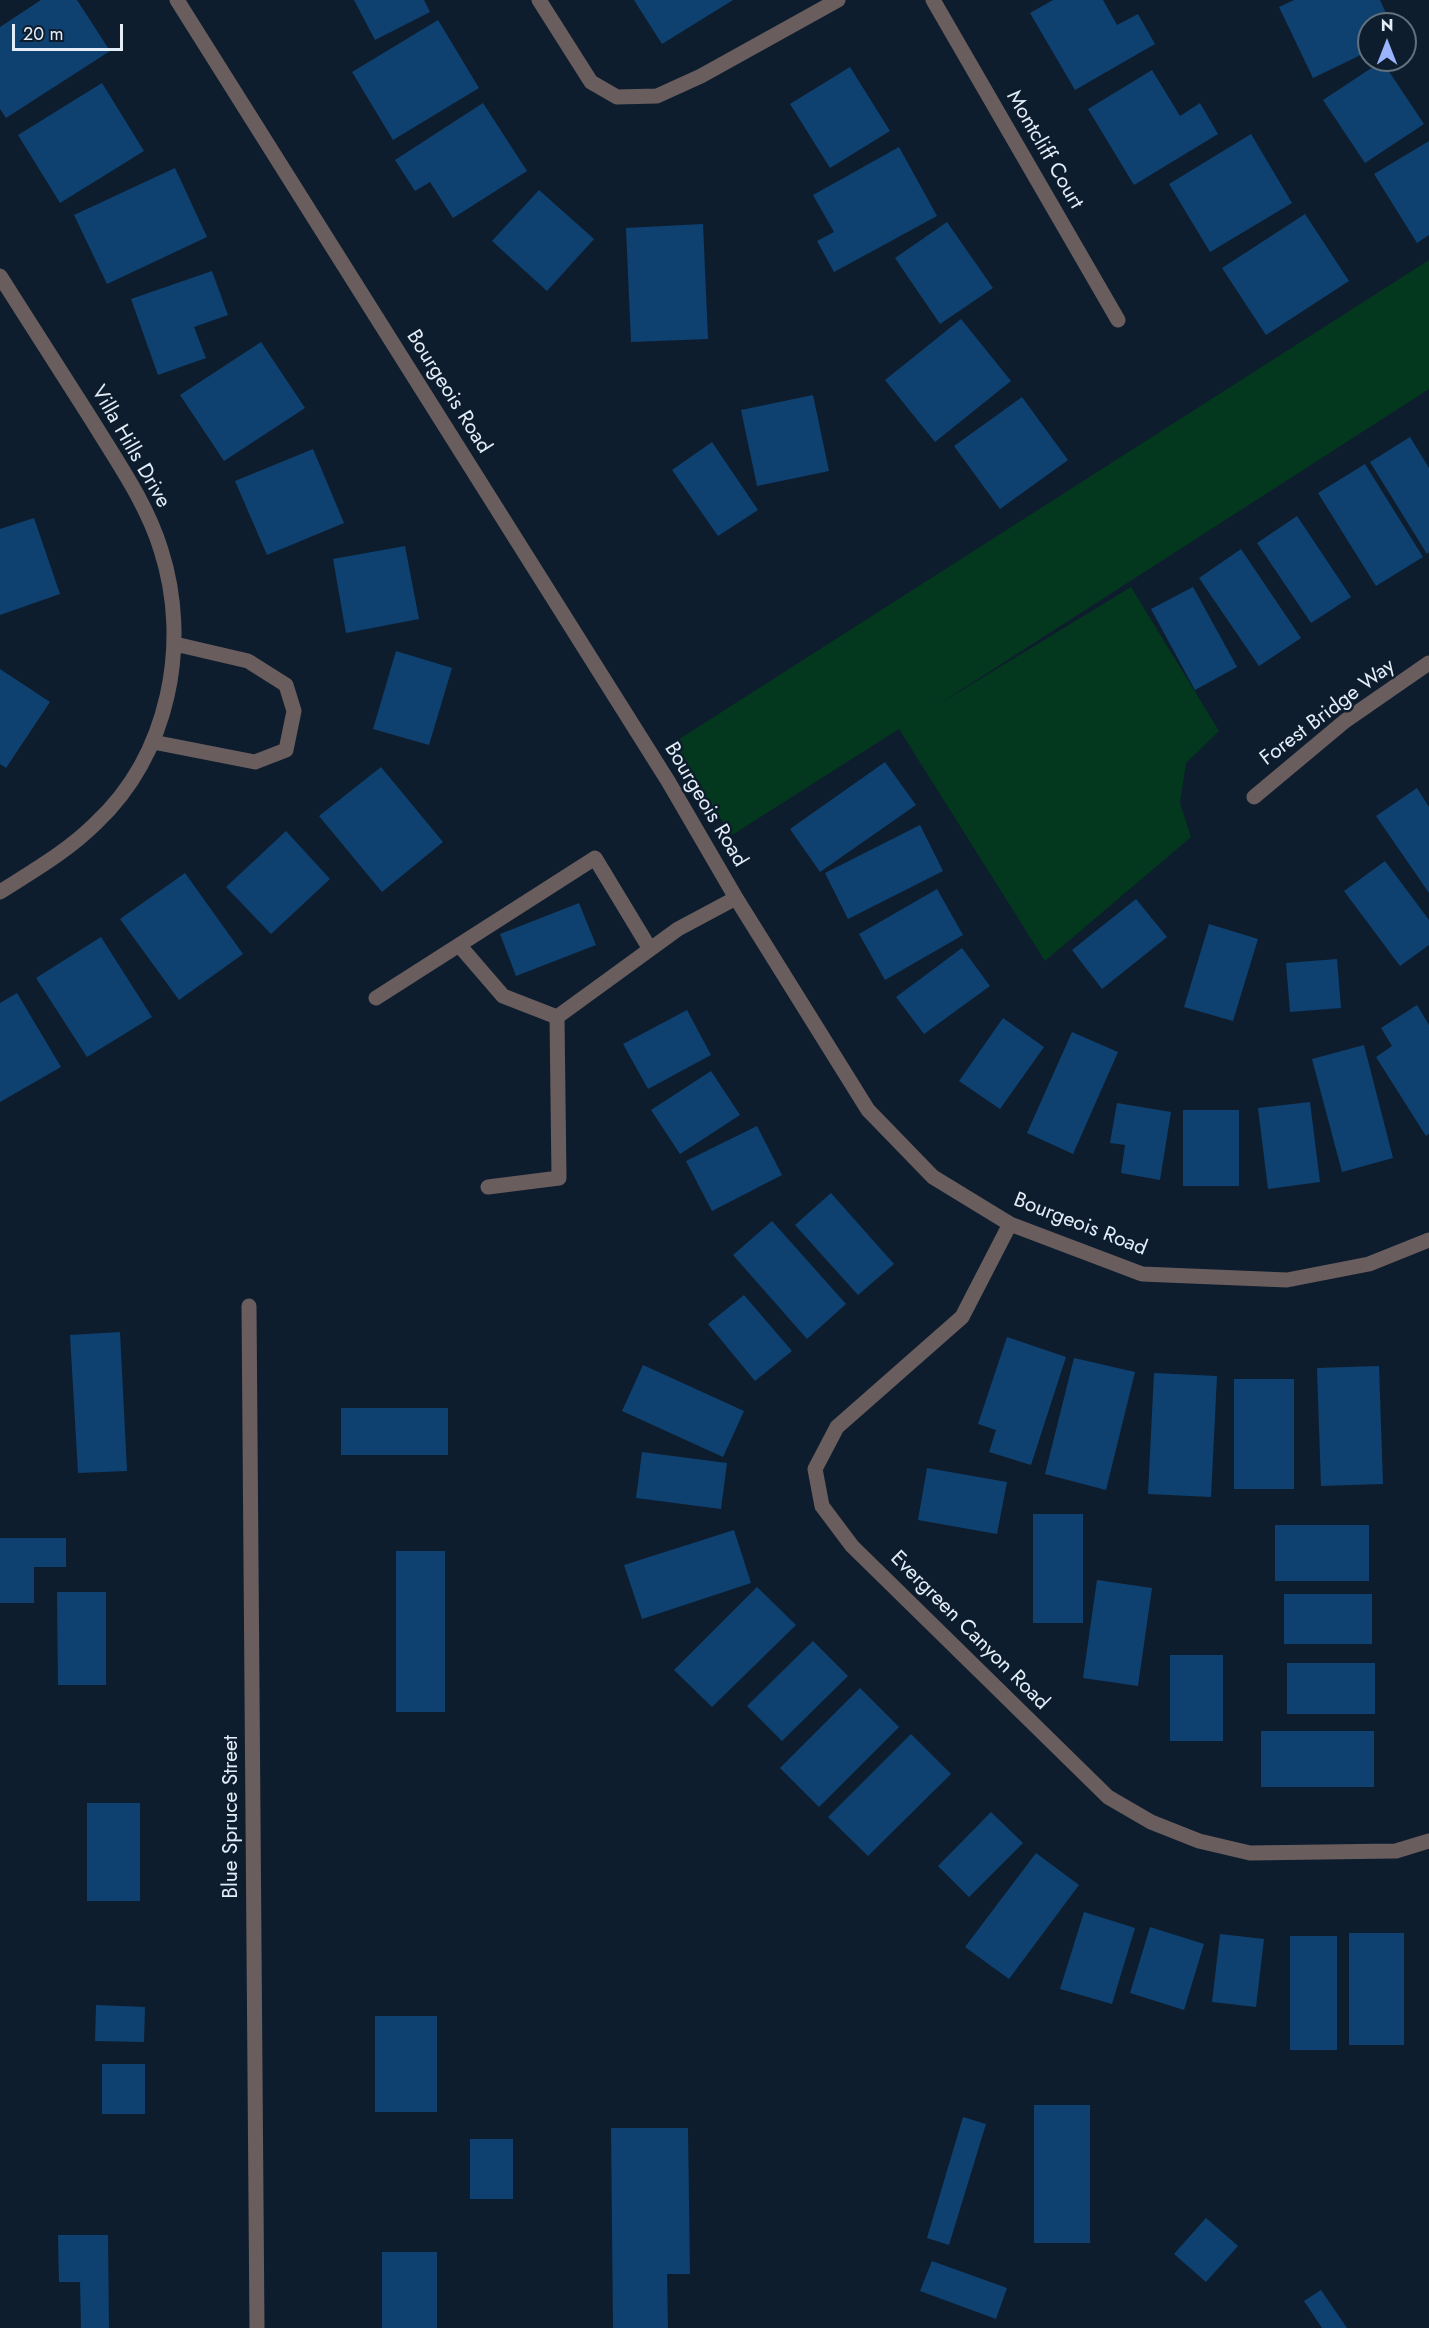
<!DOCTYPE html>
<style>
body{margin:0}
#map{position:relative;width:1429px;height:2328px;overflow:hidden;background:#0e1d2d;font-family:Jost,sans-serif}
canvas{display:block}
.north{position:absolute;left:1357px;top:12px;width:60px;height:60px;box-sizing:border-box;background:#0e1d2d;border:2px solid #63707e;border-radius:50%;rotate:0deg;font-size:16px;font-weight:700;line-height:24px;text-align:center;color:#e3edf8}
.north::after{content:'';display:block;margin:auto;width:21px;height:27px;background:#9ab5fd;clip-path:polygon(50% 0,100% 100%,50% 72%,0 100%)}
.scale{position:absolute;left:12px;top:24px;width:111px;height:27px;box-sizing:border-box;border:3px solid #e3edf8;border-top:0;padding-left:8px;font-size:18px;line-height:21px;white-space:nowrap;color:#e3edf8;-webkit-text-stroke:4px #0e1d2d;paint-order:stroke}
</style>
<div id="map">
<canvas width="1429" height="2328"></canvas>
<div class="north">N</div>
<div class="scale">20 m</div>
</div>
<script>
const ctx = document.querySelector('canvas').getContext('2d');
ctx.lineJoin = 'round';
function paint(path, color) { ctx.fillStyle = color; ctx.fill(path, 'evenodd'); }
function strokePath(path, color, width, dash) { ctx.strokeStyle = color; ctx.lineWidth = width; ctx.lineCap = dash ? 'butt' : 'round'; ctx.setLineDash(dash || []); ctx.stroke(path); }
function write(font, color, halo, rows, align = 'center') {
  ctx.font = font + ' Jost,sans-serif'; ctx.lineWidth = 5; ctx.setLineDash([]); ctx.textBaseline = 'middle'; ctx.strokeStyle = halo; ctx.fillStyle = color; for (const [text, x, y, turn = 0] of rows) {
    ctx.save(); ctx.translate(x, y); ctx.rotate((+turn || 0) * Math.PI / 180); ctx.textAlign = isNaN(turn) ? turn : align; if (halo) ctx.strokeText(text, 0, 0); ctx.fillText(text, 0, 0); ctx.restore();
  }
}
paint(new Path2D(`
 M 1429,260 L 1429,389 L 936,706 L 1131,587 L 1219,731 L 1186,763 L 1180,803 L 1191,837 L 1045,961 L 899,729 L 732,835 L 670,745 Z`), '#03381e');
paint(new Path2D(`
 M 41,0 L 77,0 L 110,51 L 6,118 L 0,109 L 0,27 Z
 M 354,0 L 424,0 L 430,12 L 375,40 Z
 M 634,0 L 733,0 L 662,44 Z
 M 1053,0 L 1103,0 L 1117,25 L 1138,14 L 1155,44 L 1075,90 L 1030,13 Z
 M 1294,0 L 1380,0 L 1391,24 L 1369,24 L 1369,51 L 1313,78 L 1279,7 Z
 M 438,20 L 479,88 L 393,140 L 352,72 Z
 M 1382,61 L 1424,124 L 1365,163 L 1323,100 Z
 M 850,67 L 890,131 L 830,168 L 790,104 Z
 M 1152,70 L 1180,116 L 1200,103 L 1218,134 L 1134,185 L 1088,109 Z
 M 102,83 L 144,151 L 60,203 L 18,135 Z
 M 483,103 L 527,171 L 453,218 L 430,182 L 415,191 L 395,160 Z
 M 1251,134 L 1292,203 L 1210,252 L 1169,184 Z
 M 1429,141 L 1429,235 L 1417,243 L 1374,174 Z
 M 899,147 L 937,216 L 834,272 L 817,241 L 834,232 L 813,195 Z
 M 175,168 L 207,237 L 107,284 L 74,215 Z
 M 539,190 L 594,239 L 547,291 L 492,241 Z
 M 1305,214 L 1349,281 L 1266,335 L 1222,268 Z
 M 947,222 L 993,288 L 940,324 L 895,258 Z
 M 703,224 L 708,339 L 631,342 L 626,228 Z
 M 212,271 L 228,315 L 194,327 L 206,358 L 158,375 L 131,299 Z
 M 961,319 L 1011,381 L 935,442 L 885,380 Z
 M 261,342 L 305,408 L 224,461 L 180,395 Z
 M 813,395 L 829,471 L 757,486 L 741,410 Z
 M 1022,397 L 1068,460 L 1000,509 L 954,446 Z
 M 1410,437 L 1429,468 L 1429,552 L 1427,554 L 1370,462 Z
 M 712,442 L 758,510 L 718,536 L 672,470 Z
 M 313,449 L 344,523 L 267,555 L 235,481 Z
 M 1365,464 L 1423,557 L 1376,586 L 1318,493 Z
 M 1297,516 L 1351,597 L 1311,623 L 1257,543 Z
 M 34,518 L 60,594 L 0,615 L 0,529 Z
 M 405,546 L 419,619 L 346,633 L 333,559 Z
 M 1241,549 L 1301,638 L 1259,666 L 1199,578 Z
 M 1193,587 L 1237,667 L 1195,690 L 1151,609 Z
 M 396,651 L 452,668 L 429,745 L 373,729 Z
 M 0,669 L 50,702 L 6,768 L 0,764 Z
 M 885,762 L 916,805 L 820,872 L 790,829 Z
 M 381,767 L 443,842 L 382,892 L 319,816 Z
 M 1417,788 L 1429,807 L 1429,893 L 1376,816 Z
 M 920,825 L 943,871 L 848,919 L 825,873 Z
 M 286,831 L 330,879 L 271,934 L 226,887 Z
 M 1385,861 L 1429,920 L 1429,945 L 1400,966 L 1344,891 Z
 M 185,873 L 243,954 L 179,1000 L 120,919 Z
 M 937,889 L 963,935 L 885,980 L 859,934 Z
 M 1136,899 L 1167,937 L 1102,989 L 1072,950 Z
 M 579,903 L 596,945 L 516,976 L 500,934 Z
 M 1209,924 L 1258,939 L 1233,1021 L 1184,1007 Z
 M 101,937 L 152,1017 L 87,1057 L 36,978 Z
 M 962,948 L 990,986 L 924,1034 L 896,997 Z
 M 1337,959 L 1341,1008 L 1290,1012 L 1286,963 Z
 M 17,993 L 61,1067 L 0,1102 L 0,1003 Z
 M 1417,1005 L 1429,1025 L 1429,1134 L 1426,1136 L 1376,1057 L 1392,1046 L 1381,1028 Z
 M 687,1010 L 711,1055 L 648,1089 L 623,1044 Z
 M 1003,1018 L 1044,1047 L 1000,1109 L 959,1081 Z
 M 1072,1032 L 1118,1052 L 1073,1154 L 1027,1133 Z
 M 1364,1045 L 1393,1158 L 1342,1172 L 1312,1059 Z
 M 711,1071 L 740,1115 L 680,1154 L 651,1110 Z
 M 1310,1102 L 1320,1182 L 1268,1189 L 1258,1108 Z
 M 1117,1103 L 1171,1112 L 1160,1180 L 1121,1173 L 1125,1145 L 1110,1143 Z
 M 1183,1110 L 1239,1110 L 1239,1186 L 1183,1186 Z
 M 757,1126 L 782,1175 L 712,1211 L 686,1161 Z
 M 831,1193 L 894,1264 L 858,1295 L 795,1225 Z
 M 772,1221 L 846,1304 L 807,1339 L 733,1255 Z
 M 744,1295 L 792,1351 L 755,1381 L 708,1324 Z
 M 120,1332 L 127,1471 L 78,1473 L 70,1335 Z
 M 1007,1337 L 1066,1357 L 1031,1465 L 989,1452 L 996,1430 L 978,1424 Z
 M 1074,1358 L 1135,1372 L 1106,1490 L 1045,1474 Z
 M 643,1365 L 744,1411 L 723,1457 L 622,1411 Z
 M 1379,1366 L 1383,1484 L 1321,1486 L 1317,1368 Z
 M 1154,1373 L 1217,1376 L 1211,1497 L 1148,1494 Z
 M 1234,1379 L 1294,1379 L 1294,1489 L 1234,1489 Z
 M 341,1408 L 448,1408 L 448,1455 L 341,1455 Z
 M 642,1452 L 727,1463 L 721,1509 L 636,1498 Z
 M 927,1468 L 1007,1482 L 997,1534 L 918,1520 Z
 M 1033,1514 L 1083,1514 L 1083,1623 L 1033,1623 Z
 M 1275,1525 L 1369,1525 L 1369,1581 L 1275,1581 Z
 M 734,1530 L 751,1583 L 642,1619 L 624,1565 Z
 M 0,1538 L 66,1538 L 66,1567 L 34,1567 L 34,1603 L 0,1603 Z
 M 396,1551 L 445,1551 L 445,1712 L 396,1712 Z
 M 1097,1580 L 1152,1588 L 1138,1686 L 1083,1678 Z
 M 757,1587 L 796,1625 L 712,1707 L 674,1670 Z
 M 57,1592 L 106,1592 L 106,1685 L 58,1685 Z
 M 1284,1594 L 1372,1594 L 1372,1644 L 1284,1644 Z
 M 813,1641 L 848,1676 L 782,1741 L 747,1706 Z
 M 1170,1655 L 1223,1655 L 1223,1741 L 1170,1741 Z
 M 1287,1663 L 1375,1663 L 1375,1714 L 1287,1714 Z
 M 860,1688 L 899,1727 L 819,1807 L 780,1768 Z
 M 1261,1731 L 1374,1731 L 1374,1787 L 1261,1787 Z
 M 911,1734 L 951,1774 L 868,1856 L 828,1817 Z
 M 87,1803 L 140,1803 L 140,1901 L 87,1901 Z
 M 991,1812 L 1023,1843 L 969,1897 L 938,1866 Z
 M 1036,1853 L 1079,1885 L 1009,1979 L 965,1947 Z
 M 1084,1912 L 1135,1928 L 1112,2004 L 1060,1989 Z
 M 1150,1927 L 1204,1944 L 1184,2010 L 1130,1993 Z
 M 1349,1933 L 1404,1933 L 1404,2045 L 1349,2045 Z
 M 1220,1934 L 1264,1939 L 1256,2007 L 1212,2002 Z
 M 1290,1936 L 1337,1936 L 1337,2050 L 1290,2050 Z
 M 96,2005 L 145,2007 L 144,2042 L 95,2041 Z
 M 375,2016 L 437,2016 L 437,2112 L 375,2112 Z
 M 102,2064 L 145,2064 L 145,2114 L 102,2114 Z
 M 1034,2105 L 1090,2105 L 1090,2243 L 1034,2243 Z
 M 963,2117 L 986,2124 L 949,2245 L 927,2238 Z
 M 611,2128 L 688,2128 L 690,2274 L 667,2274 L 668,2328 L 613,2328 Z
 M 470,2139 L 513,2139 L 513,2199 L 470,2199 Z
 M 1206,2218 L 1238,2246 L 1206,2282 L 1174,2254 Z
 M 58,2235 L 108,2235 L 109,2328 L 81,2328 L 80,2282 L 59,2282 Z
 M 382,2252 L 437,2252 L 437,2328 L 382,2328 Z
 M 932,2261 L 1007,2288 L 996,2319 L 920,2291 Z
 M 1321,2290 L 1347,2328 L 1322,2328 L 1304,2301 Z`), '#0e4170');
strokePath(new Path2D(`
 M 177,0 L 668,781 L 736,898 L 868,1110 L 933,1177 L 1010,1224 L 1142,1274 L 1287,1280 L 1369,1264 L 1429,1240
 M 539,0 L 591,82 L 617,97 L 657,96 L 701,76 L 838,0
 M 933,0 L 1118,320
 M 0,276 C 31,325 62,373 93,422 C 118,463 147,504 161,550 C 191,643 169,755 96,823 C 68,851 33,871 0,892
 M 153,742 L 255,762 L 286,750 L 294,711 L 286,685 L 248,661 L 175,644
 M 1254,797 L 1345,721 L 1429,663
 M 459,945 L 595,858 L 650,949
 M 376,998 L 459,945 L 503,996 L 557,1017 L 678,929 L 736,898
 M 488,1187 L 559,1178 L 557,1017
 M 1010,1224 L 962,1317 L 837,1427 L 815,1469 L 822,1506 L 852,1546 L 1108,1797 L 1151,1822 L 1199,1841 L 1250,1853 L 1396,1851 L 1429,1841
 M 249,1306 L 257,2328`), '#6a5d5e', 15);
write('21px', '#e3edf8', '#0e1d2d', [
 ["Montcliff Court",1044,150,60],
 ["Bourgeois Road",448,392,58],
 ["Villa Hills Drive",130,447,60],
 ["Forest Bridge Way",1328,713,-37],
 ["Bourgeois Road",705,805,59],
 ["Bourgeois Road",1080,1225,21],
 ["Evergreen Canyon Road",969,1631,45],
 ["Blue Spruce Street",232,1817,-90]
]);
</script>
